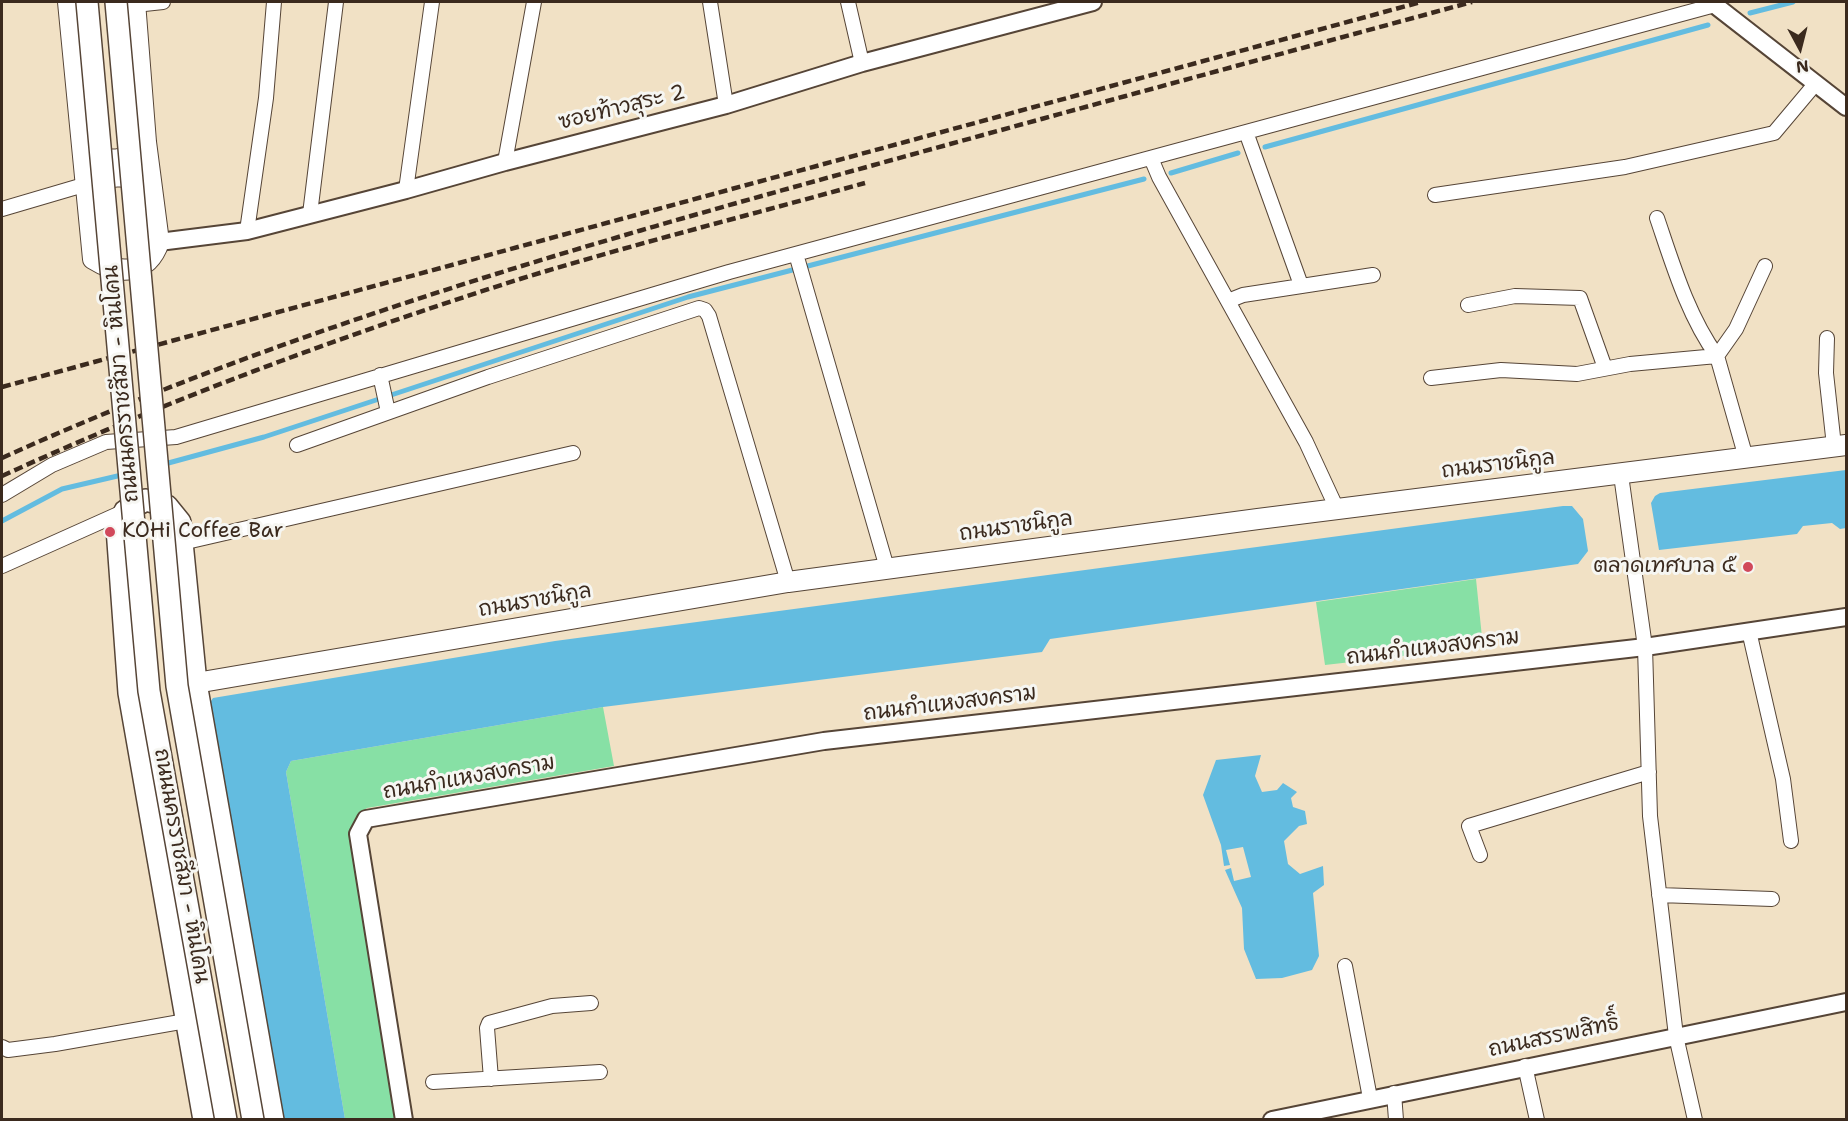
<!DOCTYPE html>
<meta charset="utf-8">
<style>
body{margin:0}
#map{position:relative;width:1848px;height:1121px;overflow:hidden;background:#f1e1c5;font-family:"Shantell Sans",sans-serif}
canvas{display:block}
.frame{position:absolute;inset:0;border:3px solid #3b2a1e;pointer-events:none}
.north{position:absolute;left:1770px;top:18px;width:60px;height:60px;-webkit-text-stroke:4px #f6f6f2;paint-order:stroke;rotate:173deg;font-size:16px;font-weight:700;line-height:24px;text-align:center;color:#3b2a1e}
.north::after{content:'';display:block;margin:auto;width:21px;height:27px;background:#3b2a1e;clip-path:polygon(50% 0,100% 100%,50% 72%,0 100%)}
</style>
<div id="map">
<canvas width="1848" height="1121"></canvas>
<div class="frame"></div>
<div class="north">N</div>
</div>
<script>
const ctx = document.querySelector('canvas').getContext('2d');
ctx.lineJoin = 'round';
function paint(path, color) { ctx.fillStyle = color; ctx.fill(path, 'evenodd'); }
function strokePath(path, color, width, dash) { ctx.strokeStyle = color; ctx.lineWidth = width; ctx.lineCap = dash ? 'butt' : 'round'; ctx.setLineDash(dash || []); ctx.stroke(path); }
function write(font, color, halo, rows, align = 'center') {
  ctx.font = font + ' "Shantell Sans","Playpen Sans Thai",sans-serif'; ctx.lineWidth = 6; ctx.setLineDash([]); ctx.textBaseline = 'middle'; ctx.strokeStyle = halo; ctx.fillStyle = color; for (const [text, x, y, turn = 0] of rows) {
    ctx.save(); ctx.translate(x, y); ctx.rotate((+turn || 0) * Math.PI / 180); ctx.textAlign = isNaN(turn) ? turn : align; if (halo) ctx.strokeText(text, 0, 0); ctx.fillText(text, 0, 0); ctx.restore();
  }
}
paint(new Path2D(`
 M 1476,579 L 1483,647 L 1325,665 L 1316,602 Z
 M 603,707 L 614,766 L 367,808 L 356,817 L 352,833 L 400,1119 L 345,1119 L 286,772 L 291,761 Z`), '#87e0a5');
paint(new Path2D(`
 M 1846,470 L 1846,528 L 1840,529 L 1832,523 L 1803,526 L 1797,534 L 1659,550 L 1651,503 L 1655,496 L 1660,493 Z
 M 1563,506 L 1572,506 L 1583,519 L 1588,551 L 1578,564 L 1050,639 L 1042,652 L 603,707 L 291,761 L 286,772 L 345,1119 L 280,1119 L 209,704 L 213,698 L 555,641 Z
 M 1261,755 L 1255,776 L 1262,792 L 1277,790 L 1283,783 L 1297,792 L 1291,798 L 1293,807 L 1305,811 L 1307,824 L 1299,826 L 1284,841 L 1288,864 L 1300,874 L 1323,866 L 1324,885 L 1313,893 L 1319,956 L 1312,970 L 1282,978 L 1256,979 L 1244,949 L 1242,908 L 1225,870 L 1231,868 L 1234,881 L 1251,877 L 1243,847 L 1226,850 L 1230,865 L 1224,866 L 1221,845 L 1203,795 L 1216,760 Z`), '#63bce0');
strokePath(new Path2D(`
 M 1750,13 L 1793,2
 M 1265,147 L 1708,25
 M 1171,173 L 1238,153
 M 161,465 L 264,437 L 688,297 L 1144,179
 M 2,521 L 62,489 L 126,474`), '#63bce0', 5);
const minor = new Path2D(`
 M 710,2 L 726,105
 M 848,2 L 862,63
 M 135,5 L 163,2
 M 1246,132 L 1301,285
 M 1151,158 L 1159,177 L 1306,442 L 1337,509
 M 505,162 L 534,2
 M 406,190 L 432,2
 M 1435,195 L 1625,167 L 1774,133 L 1816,83
 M 2,209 L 87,184
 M 310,214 L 336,2
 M 247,231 L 266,98 L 274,2
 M 796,254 L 887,568
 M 1228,301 L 1243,295 L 1373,275
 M 1468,305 L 1515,296 L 1580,298 L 1605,368
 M 1827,338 L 1826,373 L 1834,446
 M 380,375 L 388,412
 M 1431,378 L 1501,370 L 1577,374 L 1630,364 L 1717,356 C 1688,316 1673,265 1657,218
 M 297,445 L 488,377 L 699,308 L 705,310 L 709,316 L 788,582
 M 1746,458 L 1717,356 L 1736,329 L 1765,266
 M 1621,475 L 1645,647 L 1650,816 L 1676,1036 L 1695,1120
 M 2,495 L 52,465 L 106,442 L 176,437 L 729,272 L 1715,5
 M 182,543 L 573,453
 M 2,566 L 125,511
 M 1749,631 L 1783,779 L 1791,841
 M 1480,855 L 1469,826 L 1649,772
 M 1659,895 L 1772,899
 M 1345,966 L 1370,1098
 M 2,1047 L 8,1050 L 55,1044 L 186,1021
 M 1525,1066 L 1537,1120
 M 491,1079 L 487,1028 L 489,1023 L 552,1006 L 591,1003
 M 433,1082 L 600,1072
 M 1394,1093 L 1396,1120`);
const tertiary = new Path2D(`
 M 1711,2 L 1846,107
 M 159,242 L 247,231 L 406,190 L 505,162 L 726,105 L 862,63 L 1093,2
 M 404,1120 L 358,834 L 366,819 L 824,741 L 1645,647 L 1846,617
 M 1272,1120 L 1846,1002`);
const secondary = new Path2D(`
 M 68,2 L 93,259 C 120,276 148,274 159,242 L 146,142 L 135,2
 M 89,151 C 106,164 127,162 142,146
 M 88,184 C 107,176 127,172 146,184
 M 196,683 L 788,582 L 1258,519 L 1846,445`);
const primary = new Path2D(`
 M 204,1120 L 129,693 L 117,528 L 125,511 L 146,500 L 167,506 L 180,522 L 196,683 L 273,1120`);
strokePath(minor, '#564537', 16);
strokePath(tertiary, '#564537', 20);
strokePath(secondary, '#564537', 22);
strokePath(primary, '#564537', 24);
strokePath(minor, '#fff', 14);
strokePath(tertiary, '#fff', 16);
strokePath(secondary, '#fff', 20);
strokePath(primary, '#fff', 21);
strokePath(new Path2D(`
 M 2,387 L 1421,2
 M 2,458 C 282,331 578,246 874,165 C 1073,110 1273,56 1472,2
 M 2,476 C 170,399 344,335 520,279 C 634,244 750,215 865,183`), '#3b2a1e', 4.5, [9, 4.5]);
const primaryBridge = new Path2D(`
 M 87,2 L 149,691 L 226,1120
 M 116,2 L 177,686 L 253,1120`);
strokePath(primaryBridge, '#564537', 24, []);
strokePath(primaryBridge, '#fff', 21);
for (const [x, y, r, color] of [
 [110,532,6,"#d1495b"],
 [1748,567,6,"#d1495b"]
]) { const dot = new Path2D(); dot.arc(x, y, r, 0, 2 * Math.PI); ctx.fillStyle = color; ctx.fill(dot); strokePath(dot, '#f6f6f2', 2); }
write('21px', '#3b2a1e', '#f6f6f2', [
 ["ซอยท้าวสุระ 2",622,108,-14],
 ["ถนนนครราชสีมา - หินโคน",122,384,-95],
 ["ถนนราชนิกูล",1498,465,-7],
 ["ถนนราชนิกูล",1016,527,-8],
 ["ถนนราชนิกูล",535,601,-10],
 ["ถนนกำแหงสงคราม",1433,648,-7],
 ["ถนนกำแหงสงคราม",950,704,-7],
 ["ถนนกำแหงสงคราม",469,778,-10],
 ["ถนนนครราชสีมา - หินโคน",181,866,80],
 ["ถนนสรรพสิทธิ์",1554,1037,-12]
]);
write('21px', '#3b2a1e', '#f6f6f2', [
 ["KOHi Coffee Bar",122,532],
 ["ตลาดเทศบาล ๕",1736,567,"right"]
], 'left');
</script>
